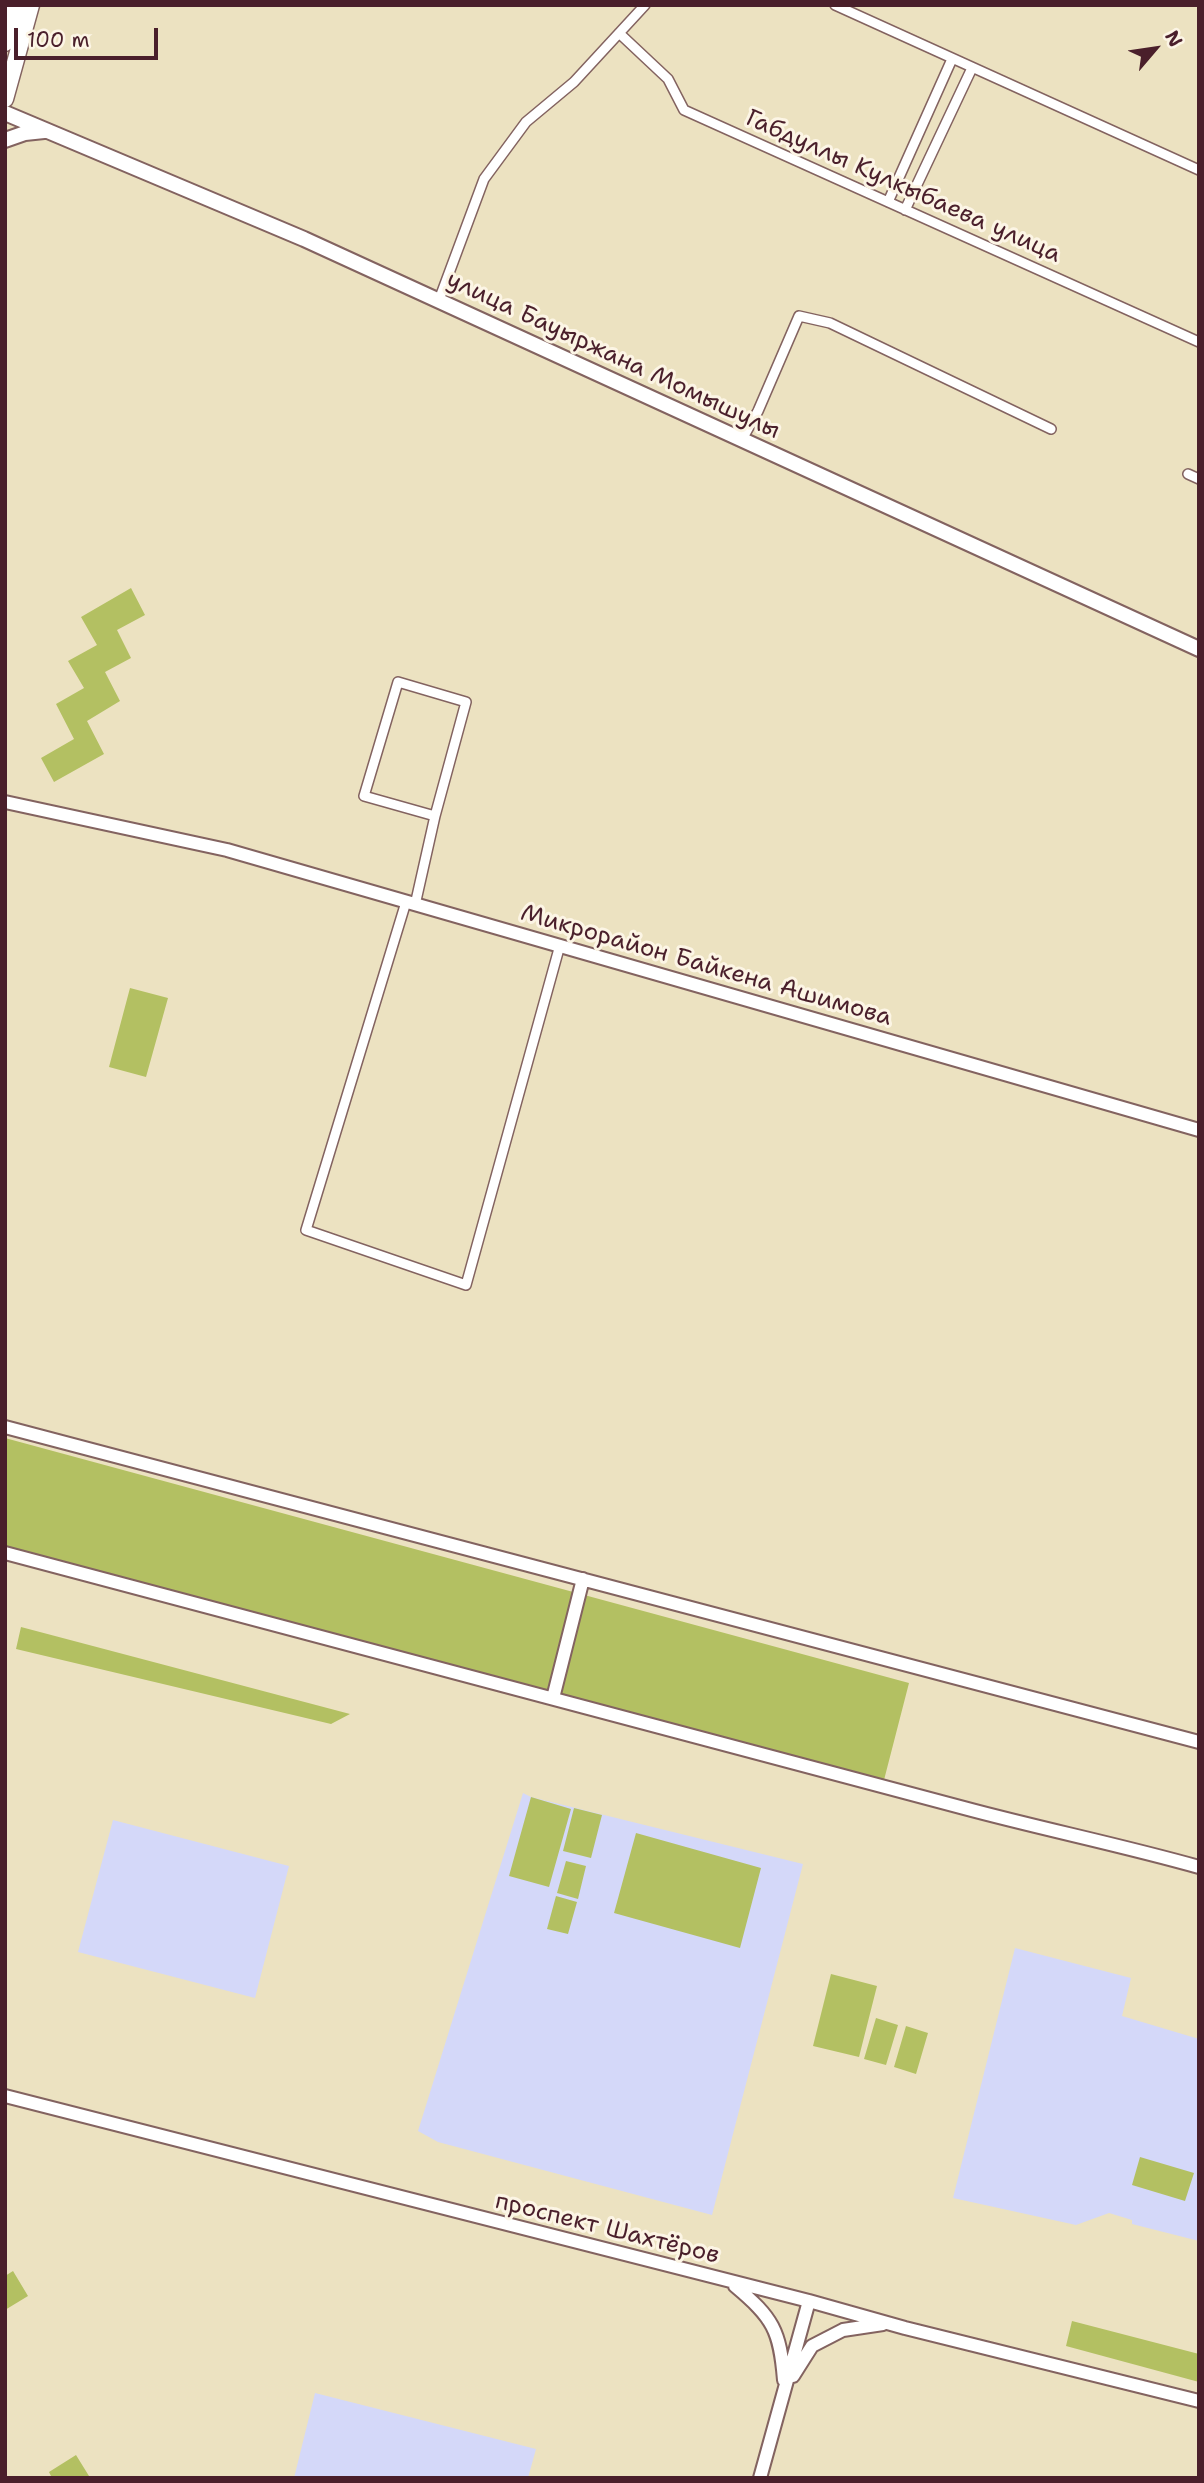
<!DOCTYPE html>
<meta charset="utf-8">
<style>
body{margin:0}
#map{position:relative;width:1204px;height:2483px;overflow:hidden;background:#ece2c1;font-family:"Shantell Sans",sans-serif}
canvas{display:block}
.frame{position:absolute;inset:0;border:7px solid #4a1f2b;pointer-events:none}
.north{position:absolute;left:1120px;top:14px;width:70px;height:70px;-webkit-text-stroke:5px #fcf5e5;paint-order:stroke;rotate:61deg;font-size:19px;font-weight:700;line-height:28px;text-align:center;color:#4a1f2b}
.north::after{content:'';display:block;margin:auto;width:24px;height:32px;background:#4a1f2b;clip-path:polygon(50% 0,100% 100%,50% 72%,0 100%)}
.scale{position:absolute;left:14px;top:28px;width:144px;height:32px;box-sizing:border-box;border:4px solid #4a1f2b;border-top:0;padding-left:9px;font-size:21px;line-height:24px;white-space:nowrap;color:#4a1f2b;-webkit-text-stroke:5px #fcf5e5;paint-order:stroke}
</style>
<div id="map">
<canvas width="1204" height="2483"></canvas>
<div class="frame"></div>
<div class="north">N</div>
<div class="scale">100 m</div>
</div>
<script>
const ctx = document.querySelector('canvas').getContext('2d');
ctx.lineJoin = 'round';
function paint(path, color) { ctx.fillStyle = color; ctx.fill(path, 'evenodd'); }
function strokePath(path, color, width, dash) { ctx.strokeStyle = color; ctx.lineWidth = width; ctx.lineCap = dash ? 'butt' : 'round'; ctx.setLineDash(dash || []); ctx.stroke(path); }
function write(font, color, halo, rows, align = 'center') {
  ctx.font = font + ' "Shantell Sans",sans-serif'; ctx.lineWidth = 6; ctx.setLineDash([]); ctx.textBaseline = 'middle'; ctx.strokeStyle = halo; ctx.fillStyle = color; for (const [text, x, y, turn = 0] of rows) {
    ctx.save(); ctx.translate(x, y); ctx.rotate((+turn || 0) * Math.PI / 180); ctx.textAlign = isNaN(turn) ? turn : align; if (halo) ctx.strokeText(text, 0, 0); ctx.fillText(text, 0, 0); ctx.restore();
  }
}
paint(new Path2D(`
 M 523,1793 L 531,1797 L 803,1864 L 712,2215 L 438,2142 L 418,2131 Z
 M 113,1820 L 289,1866 L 255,1998 L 78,1952 Z
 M 1015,1948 L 1131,1978 L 1122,2016 L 1199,2039 L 1199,2241 L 1132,2224 L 1132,2220 L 1109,2213 L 1076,2225 L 953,2198 Z
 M 315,2393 L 536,2449 L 528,2478 L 294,2478 Z`), '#d4d8f9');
paint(new Path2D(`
 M 131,588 L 145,615 L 117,630 L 131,658 L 105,672 L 120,701 L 87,721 L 104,754 L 54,782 L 41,758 L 74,739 L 56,704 L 84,688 L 68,661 L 97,645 L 81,617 Z
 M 130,988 L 168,998 L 146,1077 L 109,1067 Z
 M 5,1438 L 909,1683 L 884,1780 L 5,1546 Z
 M 21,1627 L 350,1714 L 331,1724 L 16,1649 Z
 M 531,1797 L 571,1809 L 549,1887 L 509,1876 Z
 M 574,1808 L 602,1815 L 591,1858 L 563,1851 Z
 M 636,1833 L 761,1868 L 740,1948 L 614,1913 Z
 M 566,1861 L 586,1866 L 578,1899 L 557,1893 Z
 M 556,1896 L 577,1902 L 568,1934 L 547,1929 Z
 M 831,1974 L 877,1986 L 859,2057 L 813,2046 Z
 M 876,2018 L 898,2025 L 886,2065 L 864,2059 Z
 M 906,2026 L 928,2033 L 916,2074 L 894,2067 Z
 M 1140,2157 L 1194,2173 L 1185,2201 L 1132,2185 Z
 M 13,2271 L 28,2296 L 5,2310 L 5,2276 Z
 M 1072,2321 L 1199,2354 L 1199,2382 L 1066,2346 Z
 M 76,2455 L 89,2476 L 52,2478 L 49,2472 Z`), '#b3c062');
const street = new Path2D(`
 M 835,5 L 1199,170
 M 619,33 L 668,79 L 684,110 L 1199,342
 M 888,202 L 952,59
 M 905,210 L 972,68
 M 439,300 L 484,179 L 526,122 L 574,82 L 645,5
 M 741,441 L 758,411 L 799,316 L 830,323 L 1051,429
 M 1188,474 L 1199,479
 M 406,902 L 306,1230 L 466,1285 L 560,945
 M 415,905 L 435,816 L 466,702 L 398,682 L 364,796 L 435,816`);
const secondary = new Path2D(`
 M 5,802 L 227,850 L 1199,1130
 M 5,1427 L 1199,1742
 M 5,1553 C 325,1637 645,1721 964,1808 C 1042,1829 1121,1845 1199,1867
 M 553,1698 L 583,1579
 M 5,2096 L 809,2301 L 905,2328 L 1199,2401
 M 735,2286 C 773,2318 780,2330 784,2380
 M 793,2376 L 812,2346 L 843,2330 L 883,2324
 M 760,2478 L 809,2301`);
const primary = new Path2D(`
 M 5,113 L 304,239 L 1199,649
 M 5,140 L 25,133 L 44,131`);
const highway = new Path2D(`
 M 5,43 L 16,5
 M 5,99 L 31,5`);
strokePath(street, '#836360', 12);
strokePath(secondary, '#836360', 16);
strokePath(primary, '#836360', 18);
strokePath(highway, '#836360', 19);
strokePath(street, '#fff', 9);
strokePath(secondary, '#fff', 12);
strokePath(primary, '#fff', 14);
strokePath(highway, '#fff', 16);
write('24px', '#4a1f2b', '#fcf5e5', [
 ["Габдуллы Кулкыбаева улица",903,187,24],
 ["улица Бауыржана Момышулы",613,356,25],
 ["Микрорайон Байкена Ашимова",706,966,16],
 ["проспект Шахтёров",607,2229,14]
]);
</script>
